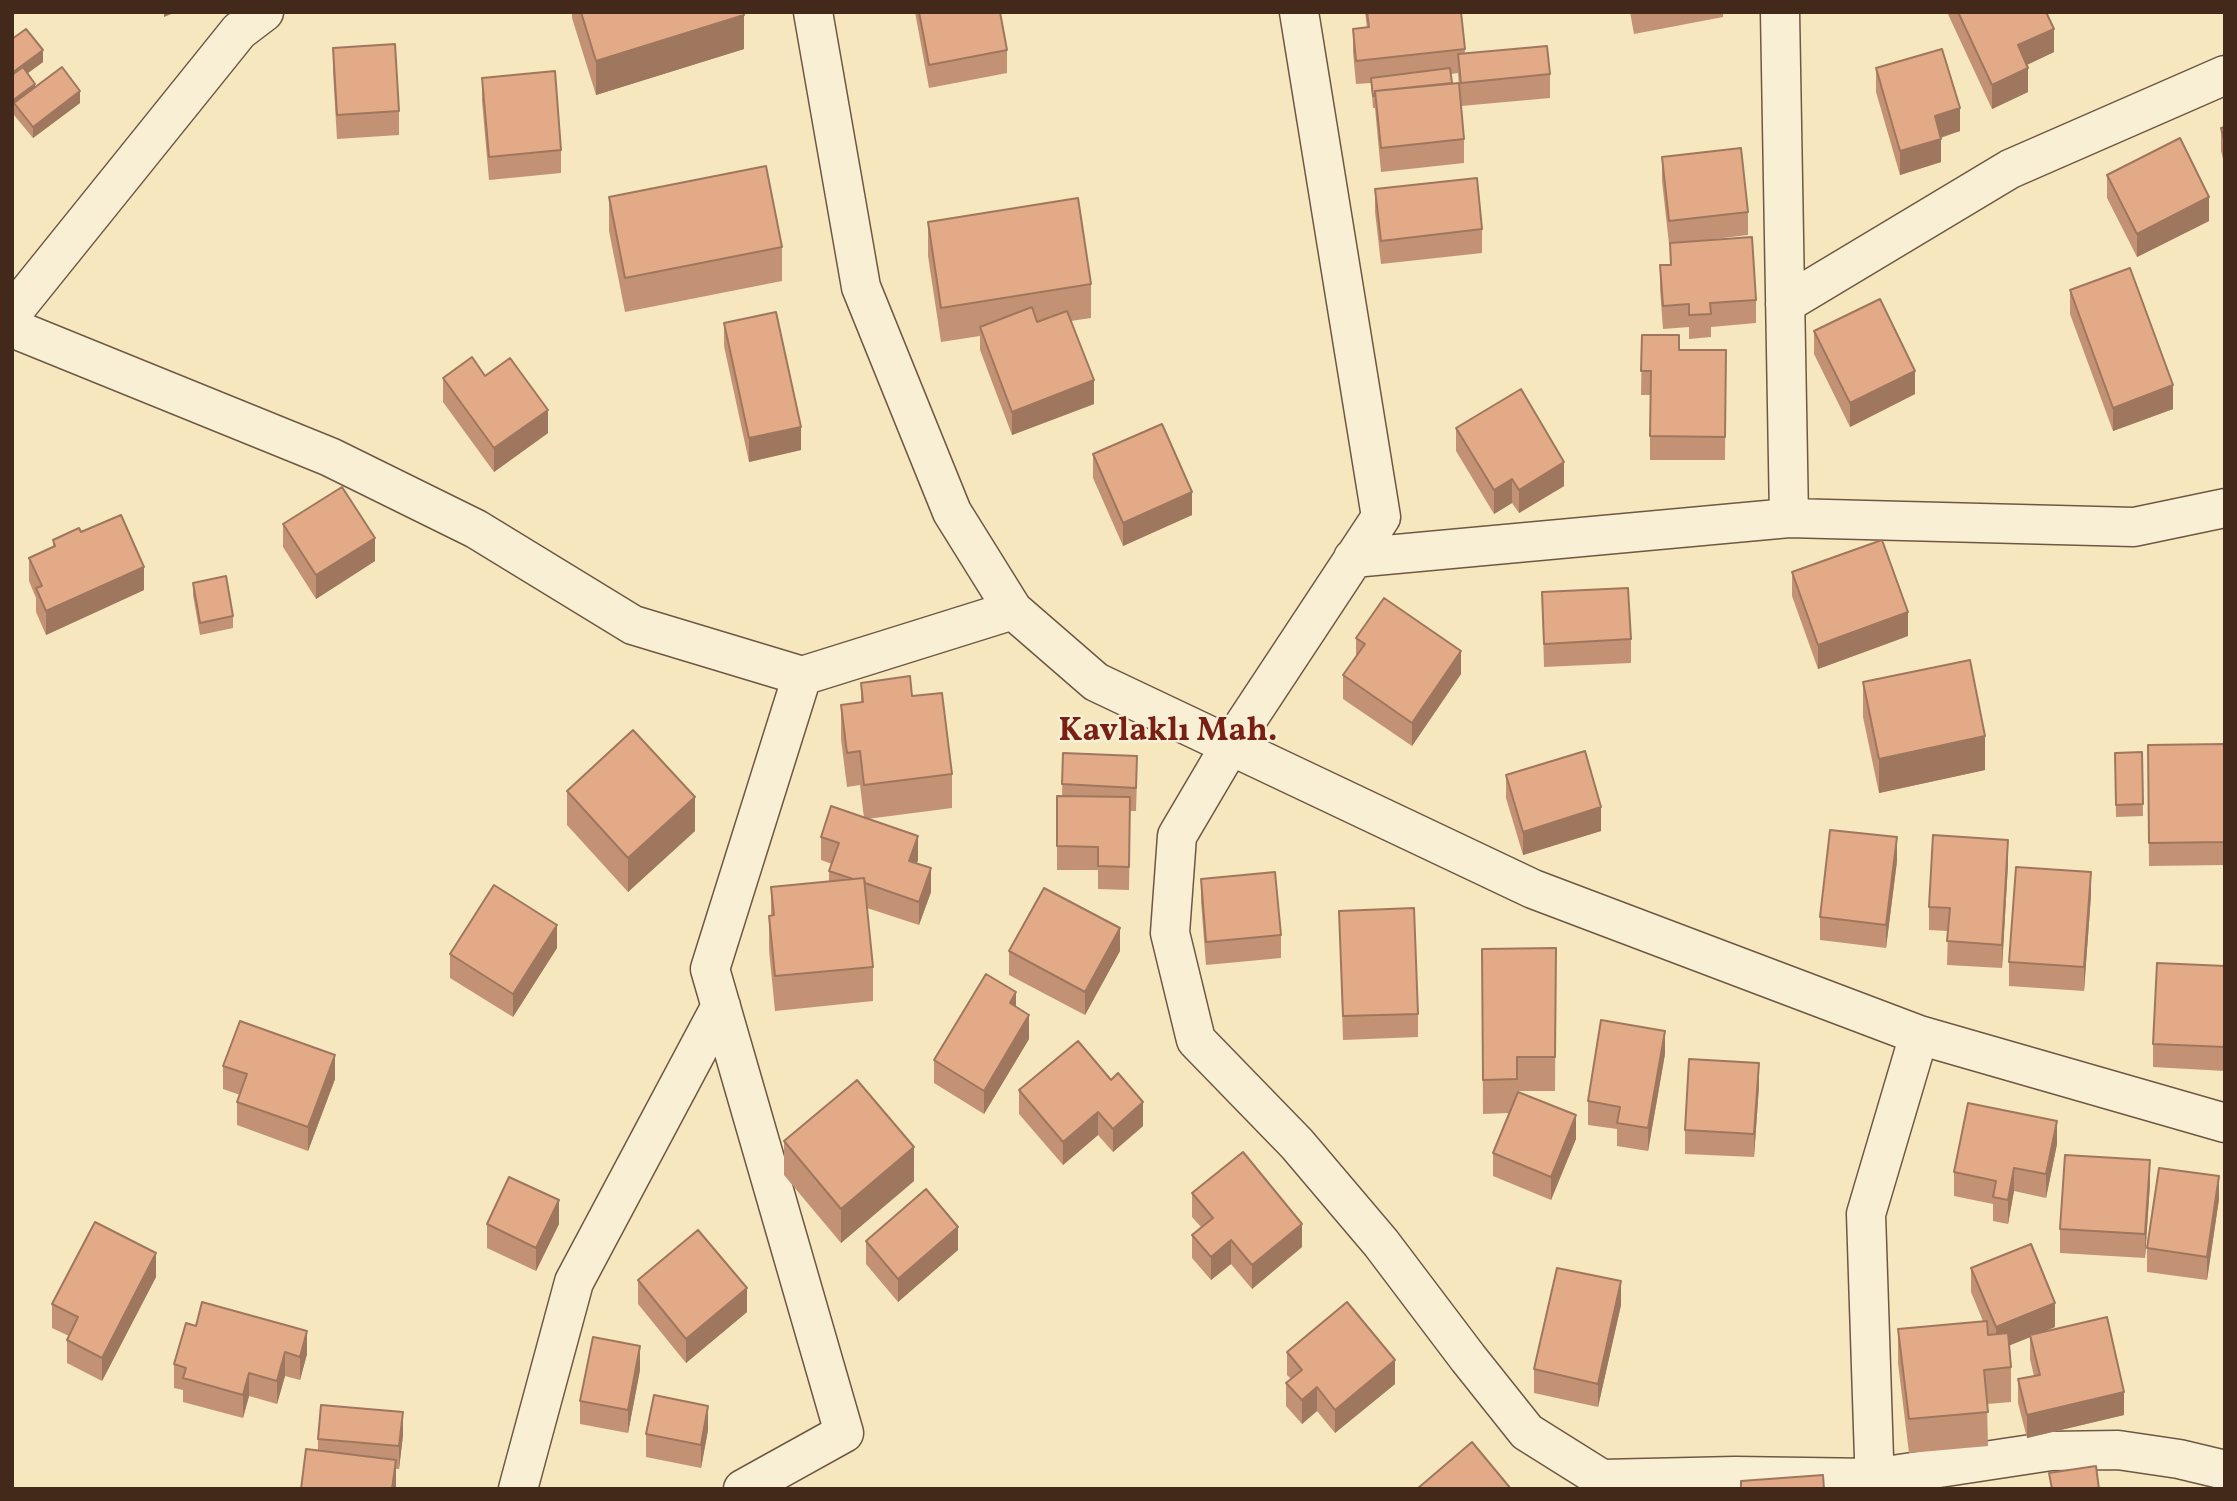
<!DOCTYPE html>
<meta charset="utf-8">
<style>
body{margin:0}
#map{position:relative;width:2237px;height:1501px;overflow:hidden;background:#f6e7be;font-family:Vollkorn,serif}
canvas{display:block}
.frame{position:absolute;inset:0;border:14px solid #42291a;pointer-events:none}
</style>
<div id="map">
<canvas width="2237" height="1501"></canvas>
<div class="frame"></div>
</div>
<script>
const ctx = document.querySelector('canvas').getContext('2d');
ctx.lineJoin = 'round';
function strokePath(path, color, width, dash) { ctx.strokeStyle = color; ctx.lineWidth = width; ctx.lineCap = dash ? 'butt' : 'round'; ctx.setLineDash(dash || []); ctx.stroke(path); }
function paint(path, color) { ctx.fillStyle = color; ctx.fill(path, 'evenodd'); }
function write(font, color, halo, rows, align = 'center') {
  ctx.font = font + ' Vollkorn,serif'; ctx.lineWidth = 5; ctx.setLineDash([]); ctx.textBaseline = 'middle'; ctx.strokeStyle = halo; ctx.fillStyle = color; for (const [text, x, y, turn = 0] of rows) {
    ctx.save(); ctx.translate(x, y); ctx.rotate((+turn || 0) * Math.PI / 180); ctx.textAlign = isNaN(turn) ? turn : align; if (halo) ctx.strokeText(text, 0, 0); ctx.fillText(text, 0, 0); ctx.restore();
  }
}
const minor = new Path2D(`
 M 813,12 L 861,287 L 952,512 L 1013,610 L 1096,682 L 1533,889 L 1919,1035 L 2225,1123
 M 1299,12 L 1381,517 L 1230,746 L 1177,836 L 1170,933 L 1196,1040 L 1297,1144 L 1381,1243 L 1468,1358 L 1527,1432 L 1602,1479 L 1735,1476 L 1873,1478 L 2051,1451 L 2118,1450 L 2179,1459 L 2225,1470
 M 1780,12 L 1789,518
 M 1785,304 L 2010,169 L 2225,75
 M 12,313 L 239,31 L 264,12
 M 12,328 L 330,457 L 476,529 L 633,625 L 802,676 L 1013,610
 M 1353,558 L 1789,518 L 2134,527 L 2225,508
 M 518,1489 L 574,1282 L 721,1006
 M 743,1489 L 844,1433 L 710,969 L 802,676
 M 1875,1489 L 1866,1214 L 1919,1035`);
strokePath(minor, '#6f5843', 41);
strokePath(minor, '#f9efd5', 38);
paint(new Path2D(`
 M 572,12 L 743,12 L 744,49 L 596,95 L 572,18 Z
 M 915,12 L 1000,12 L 1007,50 L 1007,73 L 929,88 Z
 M 1365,12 L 1461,12 L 1465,54 L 1550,74 L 1550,98 L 1461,106 L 1464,139 L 1464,163 L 1381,172 L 1375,108 L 1373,108 L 1371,83 L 1356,84 L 1353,52 L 1353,29 L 1367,28 ZM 1458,73 L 1460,98 L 1452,83 L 1451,74 Z
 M 1630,12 L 1723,12 L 1723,17 L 1634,34 Z
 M 1947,12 L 2046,12 L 2054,52 L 2027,65 L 2028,92 L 1992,109 Z
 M 12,39 L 43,62 L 27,73 L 35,88 L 80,103 L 33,138 L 14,115 L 14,111 L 12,113 Z
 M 333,48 L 399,111 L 399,135 L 337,139 L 333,72 Z
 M 1876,68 L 1960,131 L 1941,138 L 1941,162 L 1900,175 L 1876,92 Z
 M 482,78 L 561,150 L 561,173 L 489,180 L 482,101 Z
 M 2225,127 L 2225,167 L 2221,151 L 2221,128 Z
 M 1662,157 L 1748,212 L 1748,235 L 1706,240 L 1756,300 L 1756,323 L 1711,327 L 1711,337 L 1689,339 L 1689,327 L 1663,329 L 1660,289 L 1660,265 L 1670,265 L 1670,244 L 1669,244 L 1662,181 Z
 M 2107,175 L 2209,221 L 2137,257 L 2107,198 Z
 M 1375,189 L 1482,229 L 1482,253 L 1381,264 L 1375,212 Z
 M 609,197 L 782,247 L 782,281 L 625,312 L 609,231 Z
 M 928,222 L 1091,284 L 1091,318 L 1071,321 L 1094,404 L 1012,435 L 980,350 L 980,336 L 941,342 L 928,256 Z
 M 2070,290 L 2173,409 L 2113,431 L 2070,314 Z
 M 724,323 L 801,450 L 749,462 L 724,346 Z
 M 1814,331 L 1915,394 L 1850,427 L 1814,354 Z
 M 1642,335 L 1679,350 L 1726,350 L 1725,460 L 1650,460 L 1650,395 L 1641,395 Z
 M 2225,366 L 2225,398 L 2223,390 L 2223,367 Z
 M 485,376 L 548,433 L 494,472 L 443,402 L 443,378 Z
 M 1456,428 L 1564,486 L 1519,513 L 1512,503 L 1494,514 L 1456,451 Z
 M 1093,454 L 1192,515 L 1123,546 L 1093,478 Z
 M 283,524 L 375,561 L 316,599 L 283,547 Z
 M 81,532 L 144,590 L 46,635 L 36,612 L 36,598 L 29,581 L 29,558 L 53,547 L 53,540 Z
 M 1792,572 L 1908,636 L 1818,669 L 1792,596 Z
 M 193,583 L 233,616 L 233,628 L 200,635 L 193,595 Z
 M 1542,592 L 1631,639 L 1631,663 L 1544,667 Z
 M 1356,638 L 1461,674 L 1412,746 L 1343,699 L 1343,675 L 1356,657 Z
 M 1863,682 L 1985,770 L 1879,793 L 1863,717 Z
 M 861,683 L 912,696 L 952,774 L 952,808 L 867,819 L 918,860 L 917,863 L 931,892 L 919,925 L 867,908 L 873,967 L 873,1001 L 775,1011 L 769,950 L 769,916 L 771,915 L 771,887 L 829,882 L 829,871 L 832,864 L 821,860 L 821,837 L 864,818 L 860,785 L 847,787 L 841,739 L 841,705 L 861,703 Z
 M 2225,744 L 2225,865 L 2149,866 L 2148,745 Z
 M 2142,752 L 2143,816 L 2116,817 L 2115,753 Z
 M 1063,753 L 1137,780 L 1136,811 L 1130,811 L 1129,890 L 1098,889 L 1098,870 L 1057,870 L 1057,796 L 1062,796 Z
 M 1506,775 L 1601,831 L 1523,855 L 1506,798 Z
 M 567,791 L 695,831 L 628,892 L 567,825 Z
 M 1897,861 L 1886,948 L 1820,940 L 1820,917 Z
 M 2008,864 L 2002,968 L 1947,965 L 1948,931 L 1929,930 L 1929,907 Z
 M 1201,879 L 1281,935 L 1281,958 L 1206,965 L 1201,902 Z
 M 2091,895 L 2084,991 L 2009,986 L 2009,962 Z
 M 1339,911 L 1418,1014 L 1418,1037 L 1343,1040 Z
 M 557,948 L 513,1017 L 450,978 L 450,954 Z
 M 1556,948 L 1555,1091 L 1517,1091 L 1517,1094 L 1576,1139 L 1551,1200 L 1493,1176 L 1493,1153 L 1509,1113 L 1483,1114 L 1482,949 Z
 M 1009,951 L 1120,951 L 1085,1015 L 1009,975 Z
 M 2225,966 L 2225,1071 L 2153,1067 L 2153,1044 Z
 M 1016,1007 L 1029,1039 L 984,1114 L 934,1083 L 934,1060 Z
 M 1078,1041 L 1143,1126 L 1113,1152 L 1098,1135 L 1063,1165 L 1019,1114 L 1019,1090 Z
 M 1665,1054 L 1648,1151 L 1617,1146 L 1617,1129 L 1588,1125 L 1588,1101 Z
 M 223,1066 L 335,1079 L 308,1151 L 237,1125 L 237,1102 L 240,1095 L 223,1089 Z
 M 1759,1086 L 1754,1157 L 1685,1154 L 1685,1130 Z
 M 784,1141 L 914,1181 L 841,1243 L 784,1175 Z
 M 2057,1144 L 2046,1198 L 2014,1191 L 2008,1224 L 1993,1221 L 1993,1204 L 1954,1196 L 1954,1172 Z
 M 2150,1184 L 2145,1258 L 2060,1253 L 2060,1229 Z
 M 1192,1193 L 1302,1247 L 1252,1289 L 1231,1264 L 1211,1280 L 1192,1258 L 1192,1235 L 1201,1227 L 1192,1217 Z
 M 2219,1199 L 2207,1280 L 2147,1272 L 2147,1248 Z
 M 487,1224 L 559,1224 L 536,1271 L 487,1248 Z
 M 866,1241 L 958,1250 L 898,1302 L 866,1264 Z
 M 1971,1268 L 2055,1327 L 2039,1333 L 2124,1415 L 2027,1438 L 2018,1403 L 2018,1379 L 2034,1376 L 2030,1359 L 2030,1337 L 2009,1345 L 2011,1367 L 2011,1402 L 1987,1404 L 1988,1446 L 1909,1453 L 1898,1363 L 1898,1329 L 1983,1321 L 1971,1292 Z
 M 156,1277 L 102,1381 L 67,1363 L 67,1340 L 69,1336 L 52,1328 L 52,1304 Z
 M 638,1280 L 747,1312 L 686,1363 L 638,1304 Z
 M 1621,1305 L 1598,1407 L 1534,1393 L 1534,1369 Z
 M 2225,1306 L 2225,1347 L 2224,1347 L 2224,1312 Z
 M 186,1323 L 307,1354 L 300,1380 L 285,1376 L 277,1404 L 249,1396 L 243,1418 L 183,1402 L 183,1390 L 174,1388 L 174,1364 Z
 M 1287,1352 L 1395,1384 L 1335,1433 L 1317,1411 L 1302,1424 L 1286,1406 L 1286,1383 L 1291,1379 L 1287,1375 Z
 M 640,1370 L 628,1433 L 580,1424 L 580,1401 Z
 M 708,1430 L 701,1468 L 646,1457 L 646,1434 Z
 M 403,1435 L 399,1469 L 396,1469 L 396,1489 L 318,1451 L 318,1439 Z`), '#c39274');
paint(new Path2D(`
 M 164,12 L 176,12 L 164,17 Z
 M 744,15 L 744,49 L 596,95 L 596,61 Z
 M 2054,29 L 2054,52 L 2018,69 L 2018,45 Z
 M 43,50 L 43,62 L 12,85 L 12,73 Z
 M 2028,68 L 2028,92 L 1992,109 L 1992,85 Z
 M 35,84 L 35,95 L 14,103 L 14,111 L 12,113 L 12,101 Z
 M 80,91 L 80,103 L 33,138 L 33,127 Z
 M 1960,108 L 1960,131 L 1935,139 L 1935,116 Z
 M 1941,139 L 1941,162 L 1900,175 L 1900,151 Z
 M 2209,197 L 2209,221 L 2137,257 L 2137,234 Z
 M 1915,371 L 1915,394 L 1850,427 L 1850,403 Z
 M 1094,380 L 1094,404 L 1012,435 L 1012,412 Z
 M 2173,385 L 2173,409 L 2113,431 L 2113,408 Z
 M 548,410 L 548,433 L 494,472 L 494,448 Z
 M 801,427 L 801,450 L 749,462 L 749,438 Z
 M 1564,462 L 1564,486 L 1519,513 L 1519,490 Z
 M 1512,479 L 1512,503 L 1494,514 L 1494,490 Z
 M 1192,492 L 1192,515 L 1123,546 L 1123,523 Z
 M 375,538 L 375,561 L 316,599 L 316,575 Z
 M 144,567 L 144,590 L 46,635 L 46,611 Z
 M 1908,612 L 1908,636 L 1818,669 L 1818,645 Z
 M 1461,651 L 1461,674 L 1412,746 L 1412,723 Z
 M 1985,736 L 1985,770 L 1879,793 L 1879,759 Z
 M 695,797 L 695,831 L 628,892 L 628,858 Z
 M 1601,807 L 1601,831 L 1523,855 L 1523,832 Z
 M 918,836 L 918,860 L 909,884 L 909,861 Z
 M 1897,837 L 1897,861 L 1886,948 L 1886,925 Z
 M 2008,840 L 2008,864 L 2002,968 L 2002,945 Z
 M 931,868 L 931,892 L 919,925 L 919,902 Z
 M 2091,872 L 2091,895 L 2084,991 L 2084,967 Z
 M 557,925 L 557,948 L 513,1017 L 513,994 Z
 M 1120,928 L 1120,951 L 1085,1015 L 1085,992 Z
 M 1016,992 L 1016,1016 L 1010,1003 Z
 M 1029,1015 L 1029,1039 L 984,1114 L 984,1091 Z
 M 1665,1031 L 1665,1054 L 1648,1151 L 1648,1128 Z
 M 335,1055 L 335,1079 L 308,1151 L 308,1127 Z
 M 1759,1063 L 1759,1086 L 1754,1157 L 1754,1134 Z
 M 1143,1102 L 1143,1126 L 1113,1152 L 1113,1129 Z
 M 1098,1112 L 1098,1135 L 1063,1165 L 1063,1142 Z
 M 1576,1115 L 1576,1139 L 1551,1200 L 1551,1177 Z
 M 2057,1121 L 2057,1144 L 2046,1198 L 2046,1174 Z
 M 914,1147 L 914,1181 L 841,1243 L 841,1209 Z
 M 2150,1160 L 2150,1184 L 2145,1258 L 2145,1234 Z
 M 2014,1168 L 2014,1191 L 2008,1224 L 2008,1200 Z
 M 2219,1176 L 2219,1199 L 2207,1280 L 2207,1257 Z
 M 559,1200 L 559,1224 L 536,1271 L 536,1248 Z
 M 1302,1224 L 1302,1247 L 1252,1289 L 1252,1265 Z
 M 958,1227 L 958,1250 L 898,1302 L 898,1279 Z
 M 1231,1240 L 1231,1264 L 1211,1280 L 1211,1257 Z
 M 156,1253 L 156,1277 L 102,1381 L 102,1358 Z
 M 1621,1281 L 1621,1305 L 1598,1407 L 1598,1384 Z
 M 747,1288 L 747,1312 L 686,1363 L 686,1339 Z
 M 2055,1303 L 2055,1327 L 1996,1351 L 1996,1327 Z
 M 307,1331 L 307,1354 L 300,1380 L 300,1357 Z
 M 640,1346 L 640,1370 L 628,1433 L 628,1410 Z
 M 285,1352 L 285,1376 L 277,1404 L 277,1381 Z
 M 1395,1360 L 1395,1384 L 1335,1433 L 1335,1410 Z
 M 249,1373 L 249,1396 L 243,1418 L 243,1395 Z
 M 1317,1387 L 1317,1411 L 1302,1424 L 1302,1400 Z
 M 2124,1392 L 2124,1415 L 2027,1438 L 2027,1415 Z
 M 708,1406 L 708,1430 L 701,1468 L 701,1445 Z
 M 403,1412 L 403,1435 L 399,1469 L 399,1446 Z
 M 396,1460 L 396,1489 L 392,1489 Z`), '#9f775e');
const building = new Path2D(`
 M 581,12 L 743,12 L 744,15 L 596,61 Z
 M 919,12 L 1000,12 L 1007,50 L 929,65 Z
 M 1367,12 L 1461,12 L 1465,49 L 1356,61 L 1353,29 L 1369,27 Z
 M 1958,12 L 2046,12 L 2054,29 L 2018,45 L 2028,68 L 1992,85 Z
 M 26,29 L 43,50 L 12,73 L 12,39 Z
 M 395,44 L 399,111 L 337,115 L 333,48 Z
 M 1547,46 L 1550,74 L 1461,83 L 1458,54 Z
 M 1942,49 L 1960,108 L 1935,116 L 1941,139 L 1900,151 L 1876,68 Z
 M 23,67 L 35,84 L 12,101 L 12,75 Z
 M 62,67 L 80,91 L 33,127 L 14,103 Z
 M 1450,68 L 1452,83 L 1375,91 L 1375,96 L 1373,96 L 1371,78 Z
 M 555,71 L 561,150 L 489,157 L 482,78 Z
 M 1459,83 L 1464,139 L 1381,148 L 1375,91 Z
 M 2225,127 L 2225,144 L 2221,128 Z
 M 2180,138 L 2209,197 L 2137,234 L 2107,175 Z
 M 1741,148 L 1748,212 L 1669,221 L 1662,157 Z
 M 766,166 L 782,247 L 625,278 L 609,197 Z
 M 1477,178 L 1482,229 L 1381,241 L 1375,189 Z
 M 1078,198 L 1091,284 L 941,308 L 928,222 Z
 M 1752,237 L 1756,300 L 1710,303 L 1711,314 L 1689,315 L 1689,304 L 1663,306 L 1660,265 L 1671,265 L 1670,243 Z
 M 2130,268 L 2173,385 L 2113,408 L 2070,290 Z
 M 1880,299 L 1915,371 L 1850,403 L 1814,331 Z
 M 1032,307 L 1037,322 L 1067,311 L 1094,380 L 1012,412 L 980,327 Z
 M 776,312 L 801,427 L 749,438 L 724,323 Z
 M 1642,335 L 1679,335 L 1679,350 L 1726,350 L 1725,437 L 1650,436 L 1651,371 L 1641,371 Z
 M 472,357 L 485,376 L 510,358 L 548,410 L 494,448 L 443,378 Z
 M 1521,389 L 1564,462 L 1519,490 L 1512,479 L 1494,490 L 1456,428 Z
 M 1162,424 L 1192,492 L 1123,523 L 1093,454 Z
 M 342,487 L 375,538 L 316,575 L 283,524 Z
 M 121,515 L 144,567 L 46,611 L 36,588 L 42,586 L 29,558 L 55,546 L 53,540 L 79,528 L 81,532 Z
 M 1882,540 L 1908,612 L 1818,645 L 1792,572 Z
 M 226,576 L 233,616 L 200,623 L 193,583 Z
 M 1628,588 L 1631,639 L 1544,644 L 1542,592 Z
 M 1384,598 L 1461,651 L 1412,723 L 1343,675 L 1365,644 L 1356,638 Z
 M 1970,660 L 1985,736 L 1879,759 L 1863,682 Z
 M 910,676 L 912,696 L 942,693 L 952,774 L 864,785 L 860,751 L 847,753 L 841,705 L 863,702 L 861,683 Z
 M 633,730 L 695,797 L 628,858 L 567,791 Z
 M 2225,744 L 2225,842 L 2149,843 L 2148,745 Z
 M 1585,751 L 1601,807 L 1523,832 L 1506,775 Z
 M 2142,752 L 2143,804 L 2116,805 L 2115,753 Z
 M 1063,753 L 1137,756 L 1136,788 L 1062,784 Z
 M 1057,796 L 1130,797 L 1129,867 L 1098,866 L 1098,847 L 1057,846 Z
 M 831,806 L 918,836 L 909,861 L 931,868 L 919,902 L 865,883 L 864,878 L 853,879 L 829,871 L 839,843 L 821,837 Z
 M 1830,830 L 1897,837 L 1886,925 L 1820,917 Z
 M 1933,835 L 2008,840 L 2002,945 L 1947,941 L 1950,908 L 1929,907 Z
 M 2016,867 L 2091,872 L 2084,967 L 2009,962 Z
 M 1275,872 L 1281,935 L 1206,942 L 1201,879 Z
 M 864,878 L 873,967 L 775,976 L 769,916 L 774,915 L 771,887 Z
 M 494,885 L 557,925 L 513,994 L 450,954 Z
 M 1044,888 L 1120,928 L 1085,992 L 1009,951 Z
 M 1414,908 L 1418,1014 L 1343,1016 L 1339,911 Z
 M 1556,948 L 1555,1057 L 1517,1057 L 1517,1079 L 1483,1080 L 1482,949 Z
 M 2157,963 L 2225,966 L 2225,1047 L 2153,1044 Z
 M 986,974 L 1016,992 L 1010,1003 L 1029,1015 L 984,1091 L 934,1060 Z
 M 1601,1020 L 1665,1031 L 1648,1128 L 1617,1123 L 1620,1107 L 1588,1101 Z
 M 240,1021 L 335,1055 L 308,1127 L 237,1102 L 247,1074 L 223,1066 Z
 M 1078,1041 L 1111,1080 L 1118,1073 L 1143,1102 L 1113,1129 L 1098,1112 L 1063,1142 L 1019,1090 Z
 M 1689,1059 L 1759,1063 L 1754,1134 L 1685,1130 Z
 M 857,1080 L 914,1147 L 841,1209 L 784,1141 Z
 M 1518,1092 L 1576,1115 L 1551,1177 L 1493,1153 Z
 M 1968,1103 L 2057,1121 L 2046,1174 L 2014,1168 L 2008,1200 L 1993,1197 L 1996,1181 L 1954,1172 Z
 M 1243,1152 L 1302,1224 L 1252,1265 L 1231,1240 L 1211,1257 L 1192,1235 L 1213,1218 L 1192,1193 Z
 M 2065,1155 L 2150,1160 L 2145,1234 L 2060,1229 Z
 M 2159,1168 L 2219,1176 L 2207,1257 L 2147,1248 Z
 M 509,1177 L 559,1200 L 536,1248 L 487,1224 Z
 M 926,1189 L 958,1227 L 898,1279 L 866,1241 Z
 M 95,1222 L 156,1253 L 102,1358 L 67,1340 L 78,1317 L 52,1304 Z
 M 698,1230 L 747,1288 L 686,1339 L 638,1280 Z
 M 2031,1244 L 2055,1303 L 1996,1327 L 1971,1268 Z
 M 1557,1268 L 1621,1281 L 1598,1384 L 1534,1369 Z
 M 202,1302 L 307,1331 L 300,1357 L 285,1352 L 277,1381 L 249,1373 L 243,1395 L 183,1378 L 186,1368 L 174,1364 L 186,1323 L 196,1326 Z
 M 1347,1302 L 1395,1360 L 1335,1410 L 1317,1387 L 1302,1400 L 1286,1383 L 1302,1370 L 1287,1352 Z
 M 2107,1317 L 2124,1392 L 2027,1415 L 2018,1379 L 2040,1375 L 2030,1335 Z
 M 1987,1321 L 1988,1335 L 2008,1333 L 2011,1367 L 1984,1370 L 1988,1412 L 1909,1419 L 1898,1329 Z
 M 593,1337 L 640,1346 L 628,1410 L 580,1401 Z
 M 654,1395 L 708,1406 L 701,1445 L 646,1434 Z
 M 321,1405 L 403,1412 L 399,1446 L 318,1439 Z
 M 1472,1442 L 1511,1489 L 1417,1489 Z
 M 306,1449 L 396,1460 L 392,1489 L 301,1489 Z
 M 2096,1466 L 2099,1489 L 2052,1489 L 2049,1473 Z
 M 1823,1475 L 1824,1489 L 1741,1489 L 1741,1481 Z`);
paint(building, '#e3aa87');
strokePath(building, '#9f775e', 2);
write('bold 33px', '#7a1f14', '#f9efd5', [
 ["Kavlaklı Mah.",1168,734]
]);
</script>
